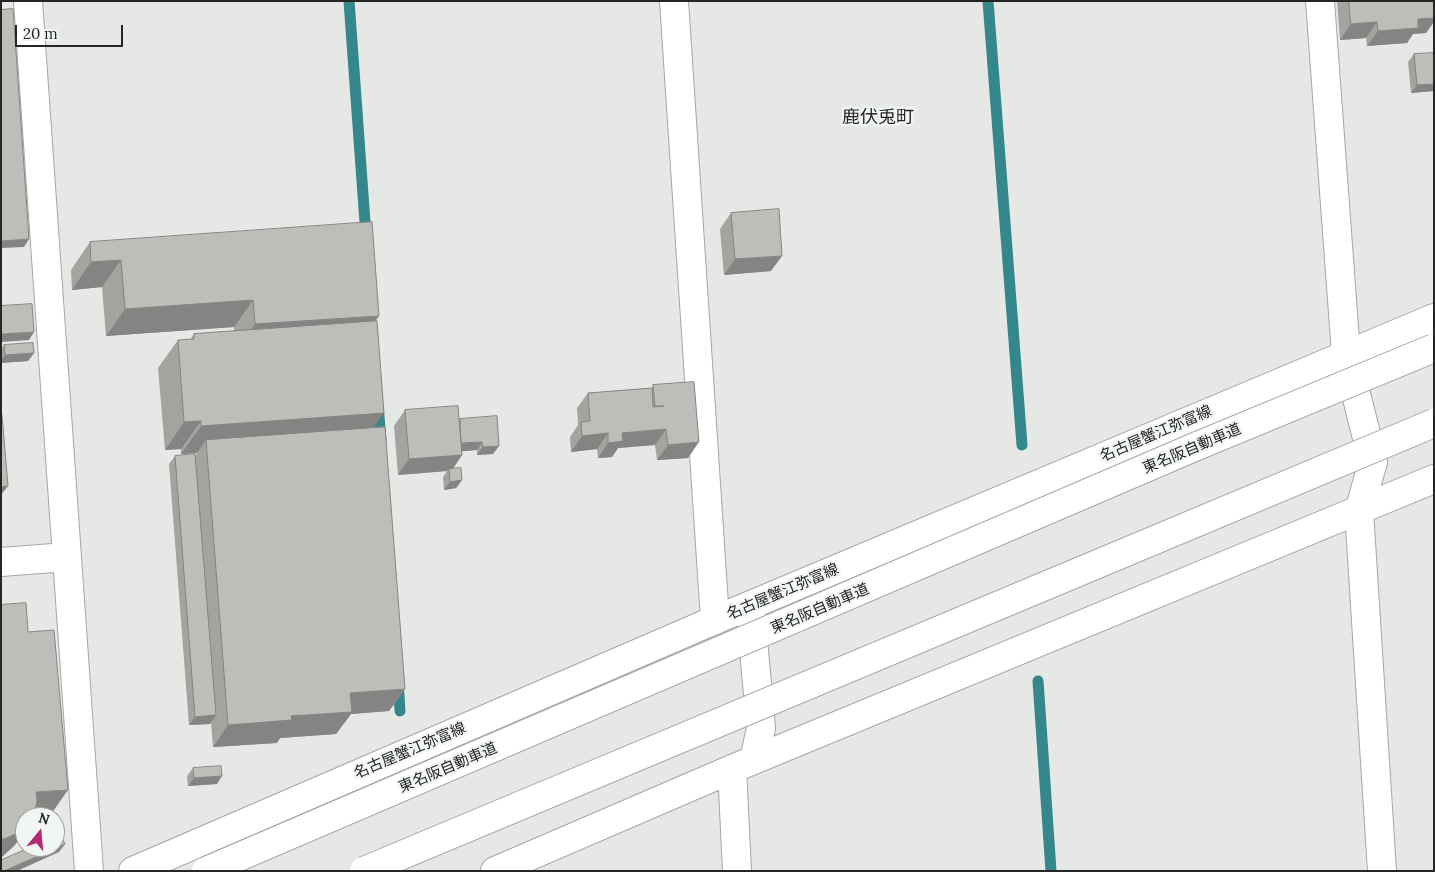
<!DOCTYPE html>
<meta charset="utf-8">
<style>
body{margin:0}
#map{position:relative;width:1435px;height:872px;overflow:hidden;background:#e5e8e5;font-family:Lora,serif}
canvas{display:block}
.frame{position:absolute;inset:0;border:2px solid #252624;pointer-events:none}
.north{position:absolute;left:15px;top:807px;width:50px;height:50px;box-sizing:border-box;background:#f2f6f2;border:1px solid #a0a3a0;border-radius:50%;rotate:17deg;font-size:14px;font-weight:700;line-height:20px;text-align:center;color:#252624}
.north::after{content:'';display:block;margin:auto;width:18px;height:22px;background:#b22b6f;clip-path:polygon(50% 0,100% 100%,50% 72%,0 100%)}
.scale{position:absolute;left:15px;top:25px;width:108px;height:22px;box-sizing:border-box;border:2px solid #252624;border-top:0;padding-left:6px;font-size:15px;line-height:18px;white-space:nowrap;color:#252624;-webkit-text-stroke:4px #f2f6f2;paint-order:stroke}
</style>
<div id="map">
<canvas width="1435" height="872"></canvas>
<div class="frame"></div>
<div class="north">N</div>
<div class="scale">20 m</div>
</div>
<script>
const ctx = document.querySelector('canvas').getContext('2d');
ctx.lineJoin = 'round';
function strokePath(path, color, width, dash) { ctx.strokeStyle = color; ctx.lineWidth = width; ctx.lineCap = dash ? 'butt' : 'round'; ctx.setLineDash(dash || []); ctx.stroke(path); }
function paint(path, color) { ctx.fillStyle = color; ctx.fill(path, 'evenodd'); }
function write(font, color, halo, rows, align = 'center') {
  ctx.font = font + ' Lora,"Noto Sans JP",serif'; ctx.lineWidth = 4.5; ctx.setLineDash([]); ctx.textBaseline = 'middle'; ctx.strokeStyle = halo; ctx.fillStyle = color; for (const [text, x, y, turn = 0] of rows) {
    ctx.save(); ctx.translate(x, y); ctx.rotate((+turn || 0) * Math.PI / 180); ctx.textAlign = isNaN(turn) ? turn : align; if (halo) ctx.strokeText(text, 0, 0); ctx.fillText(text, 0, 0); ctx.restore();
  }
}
strokePath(new Path2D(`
 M 349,1 L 366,236
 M 988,1 L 1022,445
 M 378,404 L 381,441
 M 398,681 L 400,711
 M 1038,681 L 1051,871`), '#34878b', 11);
const minor = new Path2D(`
 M 28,1 L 89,871
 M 674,1 L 715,620
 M 1320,1 L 1346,354 L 1373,462 L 1359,511 L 1382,871
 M 1,562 L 66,557
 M 750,606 L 761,728 L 754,760
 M 732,769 L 737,871
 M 495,871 L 732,769 L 1434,479`);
const major = new Path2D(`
 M 133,871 L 715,620 L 1434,318`);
strokePath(minor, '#a4a7a3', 30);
strokePath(major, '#a4a7a3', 30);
strokePath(minor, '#fff', 28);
strokePath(major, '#fff', 28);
const highwayBridge = new Path2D(`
 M 206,871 L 1197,446 L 1434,348
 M 364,871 C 719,719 1078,574 1434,423`);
strokePath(highwayBridge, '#a4a7a3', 30, []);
strokePath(highwayBridge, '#fff', 28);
paint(new Path2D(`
 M 1337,1 L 1434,1 L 1426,33 L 1413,34 L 1407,43 L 1367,46 L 1366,38 L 1340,40 Z
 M 1414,54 L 1434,91 L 1411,93 L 1408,62 Z
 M 731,213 L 771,271 L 724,275 L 720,229 Z
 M 90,242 L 379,316 L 375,321 L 374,428 L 405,689 L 389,711 L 351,714 L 336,734 L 280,738 L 277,743 L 213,747 L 211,722 L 210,724 L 189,725 L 169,464 L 175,456 L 195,456 L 197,453 L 181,454 L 181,449 L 165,450 L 158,368 L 178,340 L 190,340 L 194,334 L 234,331 L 234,327 L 106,336 L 102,287 L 72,290 L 71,270 Z
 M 4,345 L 34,353 L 28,361 L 1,363 L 1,349 Z
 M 653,385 L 688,458 L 657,460 L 655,445 L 618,448 L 612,457 L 598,458 L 597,449 L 571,452 L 570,437 L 578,425 L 577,408 L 588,393 L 652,388 Z
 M 405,410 L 460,419 L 493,454 L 477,455 L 477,450 L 462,451 L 462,455 L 453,469 L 462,480 L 456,488 L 444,490 L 443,477 L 447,471 L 398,475 L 394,426 Z
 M 193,768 L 217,784 L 188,786 L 187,776 Z`), '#a3a3a0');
paint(new Path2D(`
 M 1434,18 L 1434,22 L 1426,33 L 1413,34 L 1407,43 L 1367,46 L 1378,31 L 1418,19 Z
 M 1377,22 L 1366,38 L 1340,40 L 1351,24 Z
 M 1434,84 L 1434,91 L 1411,93 L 1417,85 Z
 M 29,239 L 24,247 L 1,248 L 1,241 Z
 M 782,256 L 771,271 L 724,275 L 735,259 Z
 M 121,260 L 102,287 L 72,290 L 91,262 Z
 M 253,300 L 234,327 L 106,336 L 125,309 Z
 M 379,316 L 360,343 L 236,352 L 255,324 Z
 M 34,332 L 29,340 L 1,342 L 1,334 Z
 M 34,353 L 28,361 L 1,363 L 1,360 L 5,355 Z
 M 384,413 L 364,441 L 206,440 L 197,453 L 181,454 L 201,426 Z
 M 201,421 L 181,449 L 165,450 L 184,422 Z
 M 666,429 L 655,445 L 618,448 L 612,457 L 598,458 L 608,443 L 622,433 Z
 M 608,433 L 597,449 L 571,452 L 582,436 Z
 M 482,442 L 477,450 L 453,452 L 459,444 Z
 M 699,442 L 688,458 L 657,460 L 668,445 Z
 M 499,446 L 493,454 L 477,455 L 483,447 Z
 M 462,455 L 451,471 L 449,469 L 447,471 L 398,475 L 409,459 Z
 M 462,480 L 456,488 L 444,490 L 450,482 Z
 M 8,486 L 1,495 L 1,487 Z
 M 405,689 L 389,711 L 351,714 L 336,734 L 280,738 L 277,743 L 213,747 L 228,725 L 291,716 L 350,693 Z
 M 216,715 L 210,724 L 189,725 L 195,717 Z
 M 222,776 L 217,784 L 188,786 L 194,778 Z
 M 68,790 L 49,817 L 25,817 L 36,792 Z
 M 25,826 L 25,830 L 15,845 L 1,858 L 1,839 Z
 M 65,844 L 59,852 L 17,871 L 4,871 Z`), '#848582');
const building = new Path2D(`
 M 1349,1 L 1434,1 L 1434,18 L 1418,19 L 1418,28 L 1378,31 L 1377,22 L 1351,24 Z
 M 13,9 L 29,239 L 1,241 L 1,10 Z
 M 1434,53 L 1434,84 L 1417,85 L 1414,54 Z
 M 779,209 L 782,256 L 735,259 L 731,213 Z
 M 372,222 L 379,316 L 255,324 L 253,300 L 125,309 L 121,260 L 91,262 L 90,242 Z
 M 32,304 L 34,332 L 1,334 L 1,306 Z
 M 377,321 L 384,413 L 201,426 L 201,421 L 184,422 L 178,340 L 194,339 L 194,334 Z
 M 33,343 L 34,353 L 5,355 L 4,345 Z
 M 694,382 L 699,442 L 668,445 L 666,429 L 622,433 L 623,441 L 608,443 L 608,433 L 582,436 L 581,422 L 590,421 L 588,393 L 652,388 L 653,407 L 664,406 L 655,406 L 653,385 Z
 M 458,406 L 462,455 L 409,459 L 405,410 Z
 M 1,415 L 2,415 L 8,486 L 1,487 Z
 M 497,416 L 499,446 L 483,447 L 482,442 L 461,443 L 460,419 Z
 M 385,427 L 405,689 L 350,693 L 352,712 L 291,716 L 292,720 L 228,725 L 206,440 Z
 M 195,454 L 216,715 L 195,717 L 175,456 Z
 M 461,468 L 462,480 L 450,482 L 449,469 Z
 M 26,603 L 28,632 L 54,630 L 68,790 L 36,792 L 37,801 L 34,817 L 25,817 L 25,826 L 18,833 L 4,839 L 1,839 L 1,605 Z
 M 221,766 L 222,776 L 194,778 L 193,768 Z
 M 60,834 L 65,844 L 4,871 L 1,871 L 1,860 L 31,847 L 55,847 L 55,836 Z`);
paint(building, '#bdbeba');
strokePath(building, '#848582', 1);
write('15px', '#252624', '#f2f6f2', [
 ["名古屋蟹江弥富線",1156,434,-23],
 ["東名阪自動車道",1192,449,-23],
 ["名古屋蟹江弥富線",783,592,-23],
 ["東名阪自動車道",820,609,-23],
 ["名古屋蟹江弥富線",410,751,-23],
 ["東名阪自動車道",448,768,-23]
]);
write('18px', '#252624', '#f2f6f2', [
 ["鹿伏兎町",878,118]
]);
</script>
